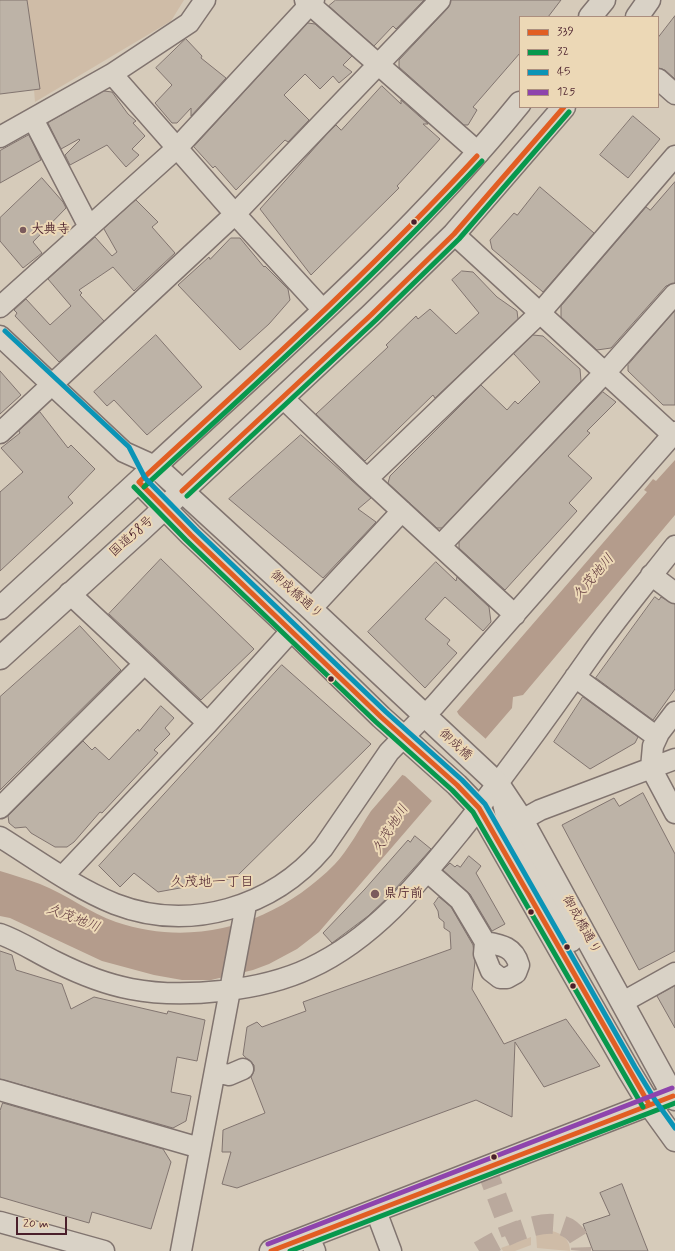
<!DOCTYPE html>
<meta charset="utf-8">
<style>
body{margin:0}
#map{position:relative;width:675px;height:1251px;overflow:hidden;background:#d6cbba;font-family:Mynerve,sans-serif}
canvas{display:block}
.legend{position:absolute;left:519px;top:16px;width:140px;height:92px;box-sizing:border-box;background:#ecd8b6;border:1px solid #ab8e7e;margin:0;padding:5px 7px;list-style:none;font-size:12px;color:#4a1f2b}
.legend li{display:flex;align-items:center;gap:8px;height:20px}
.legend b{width:20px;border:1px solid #ab8e7e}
.scale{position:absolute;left:16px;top:1217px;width:51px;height:18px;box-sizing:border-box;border:2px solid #4a1f2b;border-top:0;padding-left:5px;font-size:12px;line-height:14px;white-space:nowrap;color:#4a1f2b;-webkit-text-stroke:3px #ecd8b6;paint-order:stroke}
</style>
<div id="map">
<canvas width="675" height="1251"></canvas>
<ul class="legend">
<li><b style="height:5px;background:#e15e23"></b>339</li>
<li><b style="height:5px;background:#07984d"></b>32</li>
<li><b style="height:5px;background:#0b94b6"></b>45</li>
<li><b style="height:5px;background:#8e44ad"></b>125</li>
</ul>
<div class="scale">20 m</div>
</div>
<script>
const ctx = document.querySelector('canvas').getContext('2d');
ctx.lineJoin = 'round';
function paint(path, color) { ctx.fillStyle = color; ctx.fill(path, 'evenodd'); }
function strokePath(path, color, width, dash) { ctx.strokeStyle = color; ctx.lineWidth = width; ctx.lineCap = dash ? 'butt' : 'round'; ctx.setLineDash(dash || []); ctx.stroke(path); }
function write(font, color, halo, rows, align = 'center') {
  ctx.font = font + ' Mynerve,"Klee One",sans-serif'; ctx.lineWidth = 4; ctx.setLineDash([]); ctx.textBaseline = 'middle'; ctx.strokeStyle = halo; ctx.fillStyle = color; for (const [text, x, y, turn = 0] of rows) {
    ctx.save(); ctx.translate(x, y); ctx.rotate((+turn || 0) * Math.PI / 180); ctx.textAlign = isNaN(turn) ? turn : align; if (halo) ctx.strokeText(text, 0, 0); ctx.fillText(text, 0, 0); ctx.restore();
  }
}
paint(new Path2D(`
 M 27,0 L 184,0 L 171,21 L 35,102 Z
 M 552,1231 C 563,1234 570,1240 570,1251 L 537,1248 L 536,1234 Z
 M 531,1237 L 531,1245 L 515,1251 L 503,1251 L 501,1248 Z`), '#cfbca7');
paint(new Path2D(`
 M 675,460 L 675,515 L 523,695 L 513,697 L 512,708 L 319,932 L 297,949 L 269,964 L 253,970 L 211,980 L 182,980 L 154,975 L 102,961 L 10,918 L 0,916 L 0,871 C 13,875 27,879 40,884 C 66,894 90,913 116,922 C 196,949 277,923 335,864 C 348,850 360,828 371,811 L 647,492 L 644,490 L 653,479 L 656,481 Z`), '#b49c8c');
paint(new Path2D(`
 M 456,710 L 459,715 L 487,740 L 433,802 L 405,776 L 400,774 Z`), '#d6cbba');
const building = new Path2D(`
 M 0,0 L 27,0 L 40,89 L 0,94 Z
 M 336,0 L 424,0 L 396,29 L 393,26 L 374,46 L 329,6 Z
 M 451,0 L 561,0 L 548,17 L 520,17 L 520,53 L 473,107 L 477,110 L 468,125 L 464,125 L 399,67 L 399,60 L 448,8 Z
 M 675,16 L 675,79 L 665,70 L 658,68 L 658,38 Z
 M 308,23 L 315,24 L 352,56 L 343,65 L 352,72 L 339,83 L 333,76 L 320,89 L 305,74 L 284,95 L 309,120 L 288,142 L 285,140 L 236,190 L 215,166 L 213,168 L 194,147 Z
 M 186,39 L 202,56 L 201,58 L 226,78 L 191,116 L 191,108 L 177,123 L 172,123 L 155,103 L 172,85 L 156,68 Z
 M 382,86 L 401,104 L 401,100 L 428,124 L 423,124 L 440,139 L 397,186 L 399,188 L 311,275 L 260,209 L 326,135 L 336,125 L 341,130 Z
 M 104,91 L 112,92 L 128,114 L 136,121 L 133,123 L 145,136 L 132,149 L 139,155 L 126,167 L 107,145 L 70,165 L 65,155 L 80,140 L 79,139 L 61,149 L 48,123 Z
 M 633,116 L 660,139 L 628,178 L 600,155 Z
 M 29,135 L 41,160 L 0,183 L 0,151 Z
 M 42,178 L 63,202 L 66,208 L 33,242 L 42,253 L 23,268 L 0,241 L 0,218 Z
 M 675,182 L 675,283 L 666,286 L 611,348 L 597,350 L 561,317 L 561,306 L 646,207 L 650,210 Z
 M 540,187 L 594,233 L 543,292 L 492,249 L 490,240 L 514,213 L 517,215 Z
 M 136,200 L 158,222 L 152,227 L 175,253 L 134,291 L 113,267 L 79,290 L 82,293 L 80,295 L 104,321 L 59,362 L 15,316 L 17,313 L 14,310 L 26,299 L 50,325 L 62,314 L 71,306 L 48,279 L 95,237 L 112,256 L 117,252 L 104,229 Z
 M 231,238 L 240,238 L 264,267 L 265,266 L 288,289 L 290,300 L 269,324 L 240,350 L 178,285 L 209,257 L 210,259 Z
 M 462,271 L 473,272 L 497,297 L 517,311 L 518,319 L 435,398 L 433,395 L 365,461 L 316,414 L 388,347 L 386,345 L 416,316 L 418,319 L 430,309 L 456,334 L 479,313 L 452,280 Z
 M 675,311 L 675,405 L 663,405 L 628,371 L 628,365 Z
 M 156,335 L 202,387 L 147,435 L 114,400 L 107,406 L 94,392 Z
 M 533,335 L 543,336 L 580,369 L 581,381 L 442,528 L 437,528 L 388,483 L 390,476 L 481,385 L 507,410 L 515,401 L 518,404 L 540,382 L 514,354 Z
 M 0,371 L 21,395 L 0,414 Z
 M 603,392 L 616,402 L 587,431 L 590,433 L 568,456 L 592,478 L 569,503 L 577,511 L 505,590 L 459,548 L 459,542 Z
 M 40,412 L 68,448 L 71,445 L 95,469 L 68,497 L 73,503 L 0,571 L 0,492 L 23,472 L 1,448 L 20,433 L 19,431 Z
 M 301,435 L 371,498 L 358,509 L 376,522 L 323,578 L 229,499 Z
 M 161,559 L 254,649 L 201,700 L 109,614 Z
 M 436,562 L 456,581 L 457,577 L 489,607 L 491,622 L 483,631 L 445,597 L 425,619 L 450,640 L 447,644 L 457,653 L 425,688 L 368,632 Z
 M 655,597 L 659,600 L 661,597 L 675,604 L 675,689 L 653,720 L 596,678 Z
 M 80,626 L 121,670 L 0,790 L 0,697 Z
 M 282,665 L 371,744 L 235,878 L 158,892 L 134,873 L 120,887 L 99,866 Z
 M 583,697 L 638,737 L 635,743 L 590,769 L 554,742 Z
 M 161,706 L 174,718 L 165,728 L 170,734 L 154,750 L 158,753 L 102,813 L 100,812 L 74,842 L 67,847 L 55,847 L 31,833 L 26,827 L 15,828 L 9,823 L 8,816 L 83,741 L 92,750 L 95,747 L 109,760 L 138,729 L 139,731 Z
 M 643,793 L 675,854 L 675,951 L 639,970 L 562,825 L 614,798 L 619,806 Z
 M 415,836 L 431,849 L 387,898 L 368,916 L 332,943 L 323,933 L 365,889 L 408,840 L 410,842 Z
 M 469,856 L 481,866 L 476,873 L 505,924 L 492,931 L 470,894 L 443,870 L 450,863 L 455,867 L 457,865 L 460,867 Z
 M 439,897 L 451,907 L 473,945 L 475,961 L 472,989 L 504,1044 L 566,1019 L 600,1066 L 544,1087 L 515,1042 L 512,1117 L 476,1100 L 237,1188 L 222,1184 L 231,1152 L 222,1152 L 223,1130 L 265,1113 L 251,1077 L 254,1071 L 254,1065 L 243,1055 L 247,1027 L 257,1022 L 262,1027 L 306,1011 L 303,1002 L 451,949 L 450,932 L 444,928 L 444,922 L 439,918 L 438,911 L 434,904 Z
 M 0,951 L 12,955 L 16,970 L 62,984 L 71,1009 L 94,997 L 167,1014 L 168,1011 L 205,1020 L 197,1061 L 177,1057 L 171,1092 L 191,1096 L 186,1121 L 173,1128 L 0,1079 Z
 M 675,986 L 675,1028 L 657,996 Z
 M 3,1103 L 163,1149 L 171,1162 L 151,1229 L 92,1212 L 89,1223 L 0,1197 L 0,1111 Z
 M 622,1184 L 648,1251 L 593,1251 L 583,1224 L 610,1215 L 600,1193 Z`);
paint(building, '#bdb3a7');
strokePath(building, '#81746f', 1);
strokePath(new Path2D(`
 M 486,1168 L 511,1234
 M 479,1251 C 501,1238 547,1212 571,1230 C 578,1236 582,1241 581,1251`), '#baa99d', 20, [20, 10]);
const minor = new Path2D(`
 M 305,0 L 479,153
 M 112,74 L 235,214 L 324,311
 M 658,79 L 675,94
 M 33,119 L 89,227
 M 0,137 L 112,74 L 189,23 L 205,0
 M 454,234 L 675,437
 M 0,307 L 177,148 L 314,0
 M 0,336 L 124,452 L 155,466
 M 283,398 L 367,479 L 515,615
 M 0,433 L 235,214 L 440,0
 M 367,479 L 540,313 L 675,156
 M 440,546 L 613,364 L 675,294
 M 651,575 L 675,593
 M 69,593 L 208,723
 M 311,609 L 402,511
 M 575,677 L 657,737
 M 675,712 L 659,733 L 653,746 L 651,768 L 675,813
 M 500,790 L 509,829 L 572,941
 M 0,808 L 144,664
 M 522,820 L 540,810 L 675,759
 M 0,837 C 37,860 75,888 115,904 C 190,933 273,907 323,848 L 389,752 L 435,705 L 675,432
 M 428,872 L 460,900 L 485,942 L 484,954 L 491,971 L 500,978 L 507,978 L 516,973 L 519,965 C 514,947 502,945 485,942
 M 63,876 L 208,723 L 292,630
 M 0,934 C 20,941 37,953 56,962 C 80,974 105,984 131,989 C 183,999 262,991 310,968 C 375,938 420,881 463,828 C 507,773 548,716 588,659 C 615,620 646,583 675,546
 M 623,1002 L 675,973
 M 215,1072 L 229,1075 L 243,1069
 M 0,1090 L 200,1148
 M 376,1211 L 391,1251
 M 0,1222 L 104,1251
 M 309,1237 L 315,1251
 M 181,1251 L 246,905`);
const major = new Path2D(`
 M 155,466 L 311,609 L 498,784 L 522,820 L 675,1099
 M 139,482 L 191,535 L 292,630 L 381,717 L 457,785 L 479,808 L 629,1071 L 649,1104 L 675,1140
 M 271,1251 L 663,1099`);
const highway = new Path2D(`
 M 590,17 L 604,0
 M 637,17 L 649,0
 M 0,608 C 73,542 145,475 218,408 C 324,312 429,215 520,103
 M 0,658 L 142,529 L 371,315 L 454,234 L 564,107`);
strokePath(minor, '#81746f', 23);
strokePath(major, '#81746f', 25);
strokePath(highway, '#81746f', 25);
strokePath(minor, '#d9d2c6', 20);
strokePath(major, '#d9d2c6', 22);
strokePath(highway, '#d9d2c6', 22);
strokePath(new Path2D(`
 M 139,482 L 191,535 L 381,717 L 457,785 L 479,808 L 649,1104
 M 139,482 C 254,376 371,271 477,156
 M 182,491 L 371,315 L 454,234 L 564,107
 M 271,1251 L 673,1096`), '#e15e23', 5);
strokePath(new Path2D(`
 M 134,487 L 186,540 L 376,722 L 452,790 L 473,812 L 643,1107
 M 144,487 C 259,381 376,276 482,161
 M 187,496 L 376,320 L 459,239 L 569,112
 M 290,1251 L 675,1103`), '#07984d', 5);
strokePath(new Path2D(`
 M 5,331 L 129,447 L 145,478 L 196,530 L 386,712 L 462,780 L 485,804 L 635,1067 L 655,1100 L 675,1128`), '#0b94b6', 5);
strokePath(new Path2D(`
 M 268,1244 L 672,1088`), '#8e44ad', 5);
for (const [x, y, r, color] of [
 [414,222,3.5,"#4a1f2b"],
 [23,230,4,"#7b5b5d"],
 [331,679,3.5,"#4a1f2b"],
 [375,894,5,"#7b5b5d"],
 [531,912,3.5,"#4a1f2b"],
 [567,947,3.5,"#4a1f2b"],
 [573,986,3.5,"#4a1f2b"],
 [494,1157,3.5,"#4a1f2b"]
]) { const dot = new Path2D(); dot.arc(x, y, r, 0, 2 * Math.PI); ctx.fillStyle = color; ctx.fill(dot); strokePath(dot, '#ecd8b6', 1.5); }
write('bold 13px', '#4a1f2b', '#ecd8b6', [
 ["大典寺",31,230],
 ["県庁前",384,894]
], 'left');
write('13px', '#4a1f2b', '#ecd8b6', [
 ["国道58号",132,537,-42],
 ["御成橋通り",296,595,42],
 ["御成橋",455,745,43],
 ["御成橋通り",581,925,61]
]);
write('italic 14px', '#61393e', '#ecd8b6', [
 ["久茂地川",594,578,-50],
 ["久茂地川",391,830,-58],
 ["久茂地川",73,919,21]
]);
write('14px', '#4a1f2b', '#ecd8b6', [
 ["久茂地一丁目",212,883]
]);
</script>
